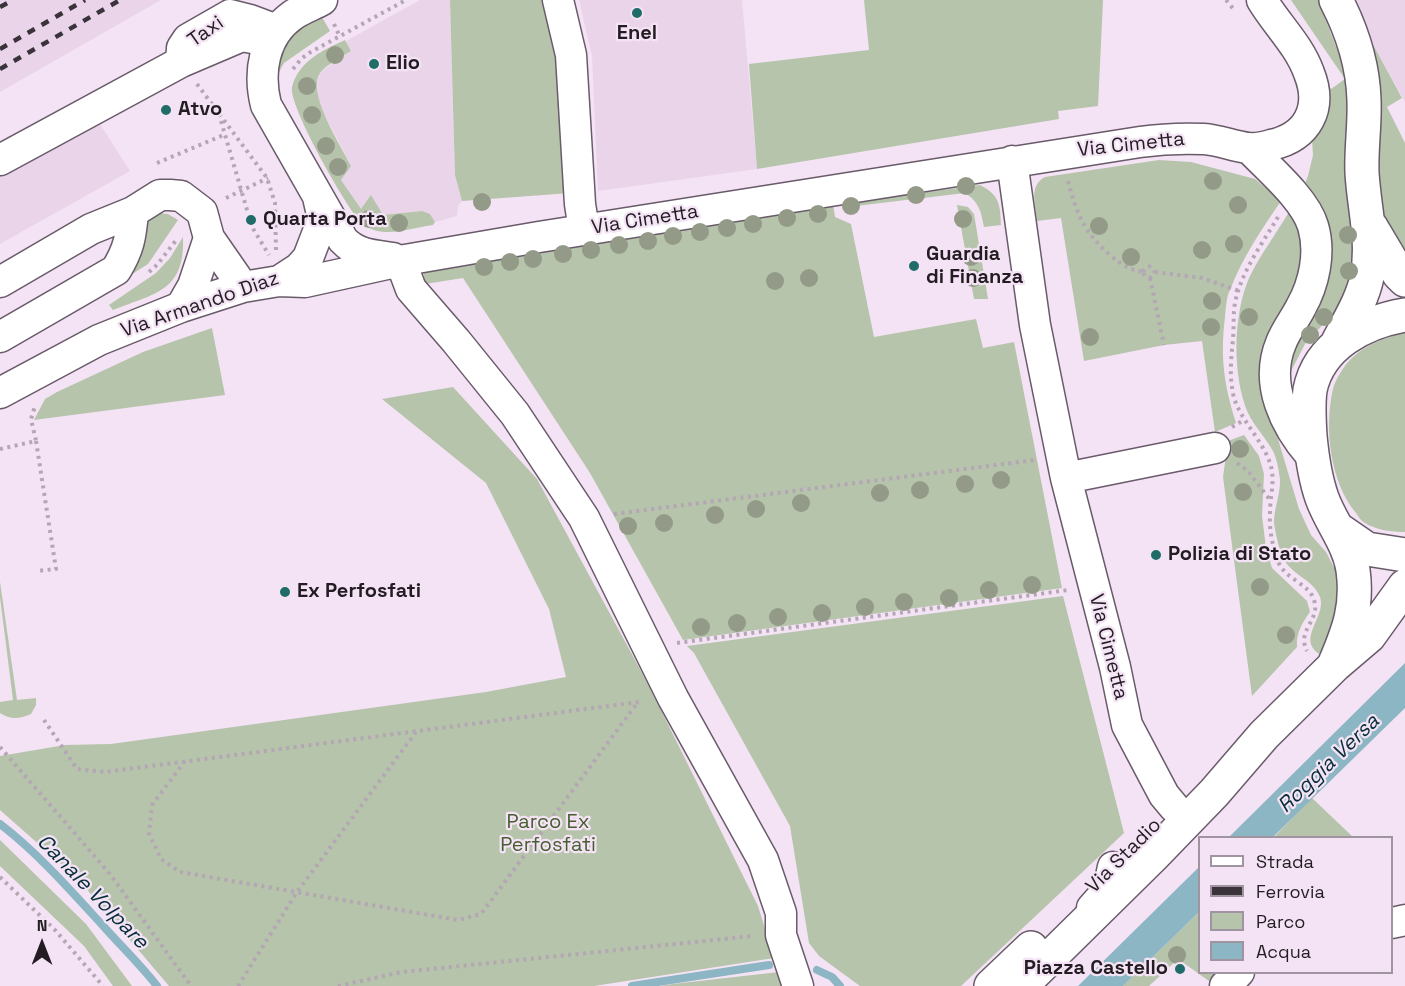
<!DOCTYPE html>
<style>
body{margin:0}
#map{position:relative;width:1405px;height:986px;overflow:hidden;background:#f4e3f4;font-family:"Space Grotesk",sans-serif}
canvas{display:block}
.legend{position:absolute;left:1198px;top:836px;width:195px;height:138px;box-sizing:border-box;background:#f4e3f4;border:2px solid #a094a0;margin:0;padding:8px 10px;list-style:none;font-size:18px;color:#231d23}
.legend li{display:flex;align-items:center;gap:12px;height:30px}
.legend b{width:30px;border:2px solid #a094a0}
.north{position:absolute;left:12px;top:914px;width:60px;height:60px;-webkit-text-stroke:4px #f4e3f4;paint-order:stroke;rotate:0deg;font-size:16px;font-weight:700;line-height:24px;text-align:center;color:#231d23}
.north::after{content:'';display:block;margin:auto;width:21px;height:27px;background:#231d23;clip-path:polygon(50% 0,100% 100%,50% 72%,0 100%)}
</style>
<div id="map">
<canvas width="1405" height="986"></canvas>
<ul class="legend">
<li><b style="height:8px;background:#fff"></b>Strada</li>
<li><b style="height:8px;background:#3a333a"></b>Ferrovia</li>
<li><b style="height:16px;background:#b5c4aa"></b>Parco</li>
<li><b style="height:16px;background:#8db6c4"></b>Acqua</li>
</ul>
<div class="north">N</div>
</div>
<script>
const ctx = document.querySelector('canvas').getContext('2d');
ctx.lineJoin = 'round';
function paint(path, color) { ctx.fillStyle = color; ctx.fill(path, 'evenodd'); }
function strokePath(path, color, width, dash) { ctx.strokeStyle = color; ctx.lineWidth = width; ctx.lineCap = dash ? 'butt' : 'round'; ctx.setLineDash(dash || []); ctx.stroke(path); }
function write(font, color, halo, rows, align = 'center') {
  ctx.font = font + ' "Space Grotesk",sans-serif'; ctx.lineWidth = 4.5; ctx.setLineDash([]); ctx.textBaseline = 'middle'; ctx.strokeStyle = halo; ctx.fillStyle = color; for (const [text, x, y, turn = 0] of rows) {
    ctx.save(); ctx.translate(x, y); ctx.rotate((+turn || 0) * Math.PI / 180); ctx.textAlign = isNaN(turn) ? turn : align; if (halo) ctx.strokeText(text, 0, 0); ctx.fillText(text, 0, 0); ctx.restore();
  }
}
paint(new Path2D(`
 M 0,0 L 161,0 L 0,92 Z
 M 420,0 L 450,0 L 455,175 L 462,201 L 458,206 L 457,216 L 435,222 L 430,214 L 422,211 L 383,215 L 361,210 L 341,180 L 351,165 L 324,114 L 318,97 L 317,83 L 319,74 L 326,68 L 351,51 L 346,41 Z
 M 579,0 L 742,0 L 757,169 L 598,191 L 592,56 Z
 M 1357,0 L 1405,0 L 1405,102 L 1369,37 Z
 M 98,121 L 130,171 L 0,244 L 0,176 Z`), '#ead4ea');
paint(new Path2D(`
 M 450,0 L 547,0 L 562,58 L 570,193 L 462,201 L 455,175 Z
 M 864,0 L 1103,0 L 1098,106 L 1058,111 L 1059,119 L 757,169 L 749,64 L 869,50 Z
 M 1291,0 L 1318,0 L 1347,75 L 1357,263 L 1343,303 L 1305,344 L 1288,377 L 1290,346 L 1310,321 L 1322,297 L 1328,248 L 1303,188 L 1308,176 L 1313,155 L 1307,57 L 1331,89 L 1345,79 Z
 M 319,12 L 330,31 L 284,63 L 272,85 L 284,40 Z
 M 1369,37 L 1402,98 L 1387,107 L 1405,143 L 1405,267 L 1397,259 L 1381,210 L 1378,175 L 1377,79 Z
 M 345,40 L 351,51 C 342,57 327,64 320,73 C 306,93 342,147 351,166 L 341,180 L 361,209 L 371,195 L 383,215 L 422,211 L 430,214 L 435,222 L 433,225 C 416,227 391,236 374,230 C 371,229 365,226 362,224 C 347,209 288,105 292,87 C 299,61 323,50 345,40 Z
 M 1159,160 L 1191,162 L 1255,179 L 1281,201 C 1262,229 1242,258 1230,290 C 1226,298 1226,308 1225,317 C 1220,358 1224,384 1236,423 L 1215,432 L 1202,341 L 1164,345 L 1084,361 L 1061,218 L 1037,221 C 1036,205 1028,186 1045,177 Z
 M 980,185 C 1000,195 1000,205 1001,225 L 984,227 C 981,211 979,202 965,193 L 847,207 L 846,203 Z
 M 833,204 L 835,217 L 851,224 L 874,337 L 976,319 L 983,348 L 1014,342 L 1062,588 L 683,640 L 590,473 L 463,278 L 425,284 L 423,268 Z
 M 957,205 L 968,207 L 974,214 L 988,299 L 974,299 Z
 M 1289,212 L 1298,224 L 1304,255 L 1269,409 L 1299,509 L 1311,535 L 1326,552 L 1338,575 L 1341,591 L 1333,633 L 1319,654 C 1296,638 1327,617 1320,597 C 1312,577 1289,576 1281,553 C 1278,544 1275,531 1274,522 C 1274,506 1283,489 1279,473 C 1278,466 1276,457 1273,451 C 1266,438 1254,426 1248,413 C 1232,376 1233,315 1249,278 C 1260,255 1276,234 1289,212 Z
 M 158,213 L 168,214 L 178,220 L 148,264 L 115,285 L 148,217 Z
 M 183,237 C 185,291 156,293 113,310 L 109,305 L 156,273 L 170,258 Z
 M 212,328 L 225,395 L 34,420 L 45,399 L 57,392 L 143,352 Z
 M 1405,332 L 1405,532 C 1392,532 1376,530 1365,523 C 1361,521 1358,516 1356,513 C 1330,482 1324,428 1333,389 C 1335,380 1345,364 1352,358 C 1368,343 1385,338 1405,332 Z
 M 453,387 L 537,479 L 648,684 L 758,906 L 774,958 L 594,986 L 169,986 L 78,879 L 0,810 L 0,756 L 65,745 L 111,744 L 486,692 L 566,677 L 549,609 L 486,483 L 382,399 Z
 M 1244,435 L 1259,456 L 1264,474 L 1262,516 L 1266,548 L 1272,568 L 1307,601 L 1310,612 C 1302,623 1296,633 1297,647 L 1252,696 L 1223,477 L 1228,441 Z
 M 0,582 L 17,700 L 36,698 L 36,705 L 31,714 C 19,719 11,720 0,713 L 0,702 L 13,700 L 0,597 Z
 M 1063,596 L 1124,833 L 961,986 L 860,986 L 819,956 L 809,943 L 790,826 L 694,653 L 687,646 Z
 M 1312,798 L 1353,837 L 1273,838 Z
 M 0,840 L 86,924 L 132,986 L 113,986 L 84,946 L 0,866 Z
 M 1199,912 L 1200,972 L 1230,973 L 1216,986 L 1178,959 L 1149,986 L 1123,986 Z
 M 779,972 L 781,986 L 660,986 L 673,984 Z`), '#b5c4aa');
paint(new Path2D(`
 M 1405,663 L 1405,708 L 1273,837 L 1229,837 Z
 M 1199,867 L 1199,912 L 1123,986 L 1078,986 Z`), '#8db6c4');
strokePath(new Path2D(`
 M 0,824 C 39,854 72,892 105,928 C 122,947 141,965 157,986
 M 817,970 L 832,977 L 840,986
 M 632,986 L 769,965`), '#8db6c4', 8);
const minor = new Path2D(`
 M 322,0 C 313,5 302,9 293,15 C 263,36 258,73 266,105 L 343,240 C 357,255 374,255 393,258
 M 558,0 L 571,55 L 580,204 L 584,230
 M 181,62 L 182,48 L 188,39 L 230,15 L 250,20 L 274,29
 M 1249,148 C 1269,169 1305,199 1313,226 C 1321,253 1314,284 1301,307 C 1295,319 1286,330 1281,343 C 1264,384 1285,426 1312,457
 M 0,160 L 181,62 L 242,36 L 263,40 L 269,45
 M 1012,161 L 1035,325 L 1066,478 L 1115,667 L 1127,725 L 1164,795 L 1174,807
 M 405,260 L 405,273 L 411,289 L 456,341 L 515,414 L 584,518 L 673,698 L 763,860 L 781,913 L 781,935 L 798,986
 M 279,281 L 305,282 L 405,260 L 539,237 L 1140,142 C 1161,139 1182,138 1204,139 C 1219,140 1233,146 1248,148 C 1256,149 1264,147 1271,145 C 1308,137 1323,108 1309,73 C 1299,45 1277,25 1262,0
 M 0,282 L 91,229 L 133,212 L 160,195 L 170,195 L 181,196 L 202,212 L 209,238 L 243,287
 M 181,307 L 193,286 L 209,238
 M 0,337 L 116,270 C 129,249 131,236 133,212
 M 0,393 L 99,340 L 181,307 L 243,287 L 279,281 L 299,268 L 308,258 L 323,219 L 318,197
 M 1066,478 L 1215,448
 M 1092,908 L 1108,890 L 1113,867
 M 1392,923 L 1405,920
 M 1225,986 L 1239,972`);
const major = new Path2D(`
 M 1336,0 C 1352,31 1363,65 1364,100 C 1365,125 1361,149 1362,173 C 1364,208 1374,242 1367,277 C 1362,301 1348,322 1337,344
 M 1371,227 L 1399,274 L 1405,280
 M 1338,529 L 1367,549 L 1405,555
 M 1335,663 C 1349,630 1358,606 1353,570 C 1349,543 1331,523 1322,498 C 1315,478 1312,457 1310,436 C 1309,420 1308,405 1310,390 C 1319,345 1364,322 1405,315
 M 991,986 L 1031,948
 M 1021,986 L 1153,856 L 1214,793 L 1264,735 L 1335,665 L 1369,636 L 1405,586`);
strokePath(minor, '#695b6a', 33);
strokePath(major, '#695b6a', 36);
strokePath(new Path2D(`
 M 1226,0 L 1235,11
 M 334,24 L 340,37
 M 293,69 L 301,59 L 309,53 L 406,0
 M 197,84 L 267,178 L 275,203 L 276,251
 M 221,121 L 252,227 L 269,255
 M 157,163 L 226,134
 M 1068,181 C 1077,215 1084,232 1111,256 C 1123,265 1129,270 1144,272
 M 226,198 L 268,178
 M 1278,217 C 1262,244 1241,272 1235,303 C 1233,314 1234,327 1233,339 C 1231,359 1229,378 1234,398 C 1242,423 1268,446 1272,471 C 1274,485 1270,498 1270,512 C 1269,528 1272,545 1278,561 C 1284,579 1309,583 1314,600 C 1321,620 1296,630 1307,651
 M1143.5 272a5.5 5.5 0 1 1 11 0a5.5 5.5 0 1 1-11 0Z
 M 149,272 L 157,265 L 177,239
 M 1155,272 L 1202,278 L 1239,291
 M 1150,278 L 1164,345
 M 1232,427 L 1244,420
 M 36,441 L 56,569 L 37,571
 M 0,449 L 36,441 L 31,419 L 35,406
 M 1237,463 L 1248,471 L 1270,500
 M 614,514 L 1035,460
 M 677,643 L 1068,590
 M 44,720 L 77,769 L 105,772 L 639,702
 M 0,747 L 110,874 L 191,986
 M 185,761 L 152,805 L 149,834 L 161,859 L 180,872 L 458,920 L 481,914 L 638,702
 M 0,877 L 55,930 L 103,986
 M 238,986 L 297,892 L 416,732
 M 338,986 L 402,972 L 753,936`), '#b4a6b4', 4, [3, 4.5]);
strokePath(minor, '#fff', 30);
strokePath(major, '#fff', 33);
strokePath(new Path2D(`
 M 0,7 L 13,0
 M 0,49 L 85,0
 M 0,69 L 120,0`), '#3a333a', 4.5, [8, 8]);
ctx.fillStyle = '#949a88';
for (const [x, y] of [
 [335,55],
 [307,86],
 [312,115],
 [326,146],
 [338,167],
 [1213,181],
 [966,186],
 [916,195],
 [482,202],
 [1238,205],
 [851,206],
 [818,214],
 [787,218],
 [369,219],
 [963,219],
 [399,223],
 [753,224],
 [1099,226],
 [727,228],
 [700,232],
 [1348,235],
 [673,236],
 [648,241],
 [1234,244],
 [619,245],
 [591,250],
 [1202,250],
 [563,254],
 [971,257],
 [1131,257],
 [533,259],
 [510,262],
 [484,267],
 [1349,271],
 [809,278],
 [973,278],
 [775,281],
 [1212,301],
 [1249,317],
 [1324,317],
 [1211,327],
 [1310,335],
 [1090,337],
 [1240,449],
 [1001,480],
 [965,484],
 [920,490],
 [1243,492],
 [880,493],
 [801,503],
 [756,509],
 [715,515],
 [664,523],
 [628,526],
 [1032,585],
 [1260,587],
 [989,590],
 [949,598],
 [904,602],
 [865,607],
 [822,613],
 [778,617],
 [737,623],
 [701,627],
 [1286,635],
 [1177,955]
]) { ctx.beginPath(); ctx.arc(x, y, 9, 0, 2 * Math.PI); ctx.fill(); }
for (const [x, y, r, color] of [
 [637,13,6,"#206c69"],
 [374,64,6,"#206c69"],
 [166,110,6,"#206c69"],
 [251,220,6,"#206c69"],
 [914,266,6,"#206c69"],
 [1156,555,6,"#206c69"],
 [285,592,6,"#206c69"],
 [1180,969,6,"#206c69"]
]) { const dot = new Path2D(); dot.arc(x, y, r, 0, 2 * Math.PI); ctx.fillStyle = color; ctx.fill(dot); strokePath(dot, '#f4e3f4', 2); }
write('20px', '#231d23', '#f4e3f4', [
 ["Taxi",206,32,-35],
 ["Via Cimetta",1131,145,-6],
 ["Via Cimetta",645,220,-9],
 ["Via Armando Diaz",200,305,-19],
 ["Via Cimetta",1108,647,76],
 ["Via Stadio",1124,856,-45]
]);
write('bold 20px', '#231d23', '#f4e3f4', [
 ["Enel",637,34,"center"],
 ["Elio",386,64],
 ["Atvo",178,110],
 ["Quarta Porta",263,220],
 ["Guardia",926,255],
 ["di Finanza",926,278],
 ["Polizia di Stato",1168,555],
 ["Ex Perfosfati",297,592],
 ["Piazza Castello",1168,969,"right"]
], 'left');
write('20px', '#465f30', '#f4e3f4', [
 ["Parco Ex",548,823],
 ["Perfosfati",548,846]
]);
write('italic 21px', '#052e39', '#f4e3f4', [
 ["Roggia Versa",1329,764,-44],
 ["Canale Volpare",92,892,46]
]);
</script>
